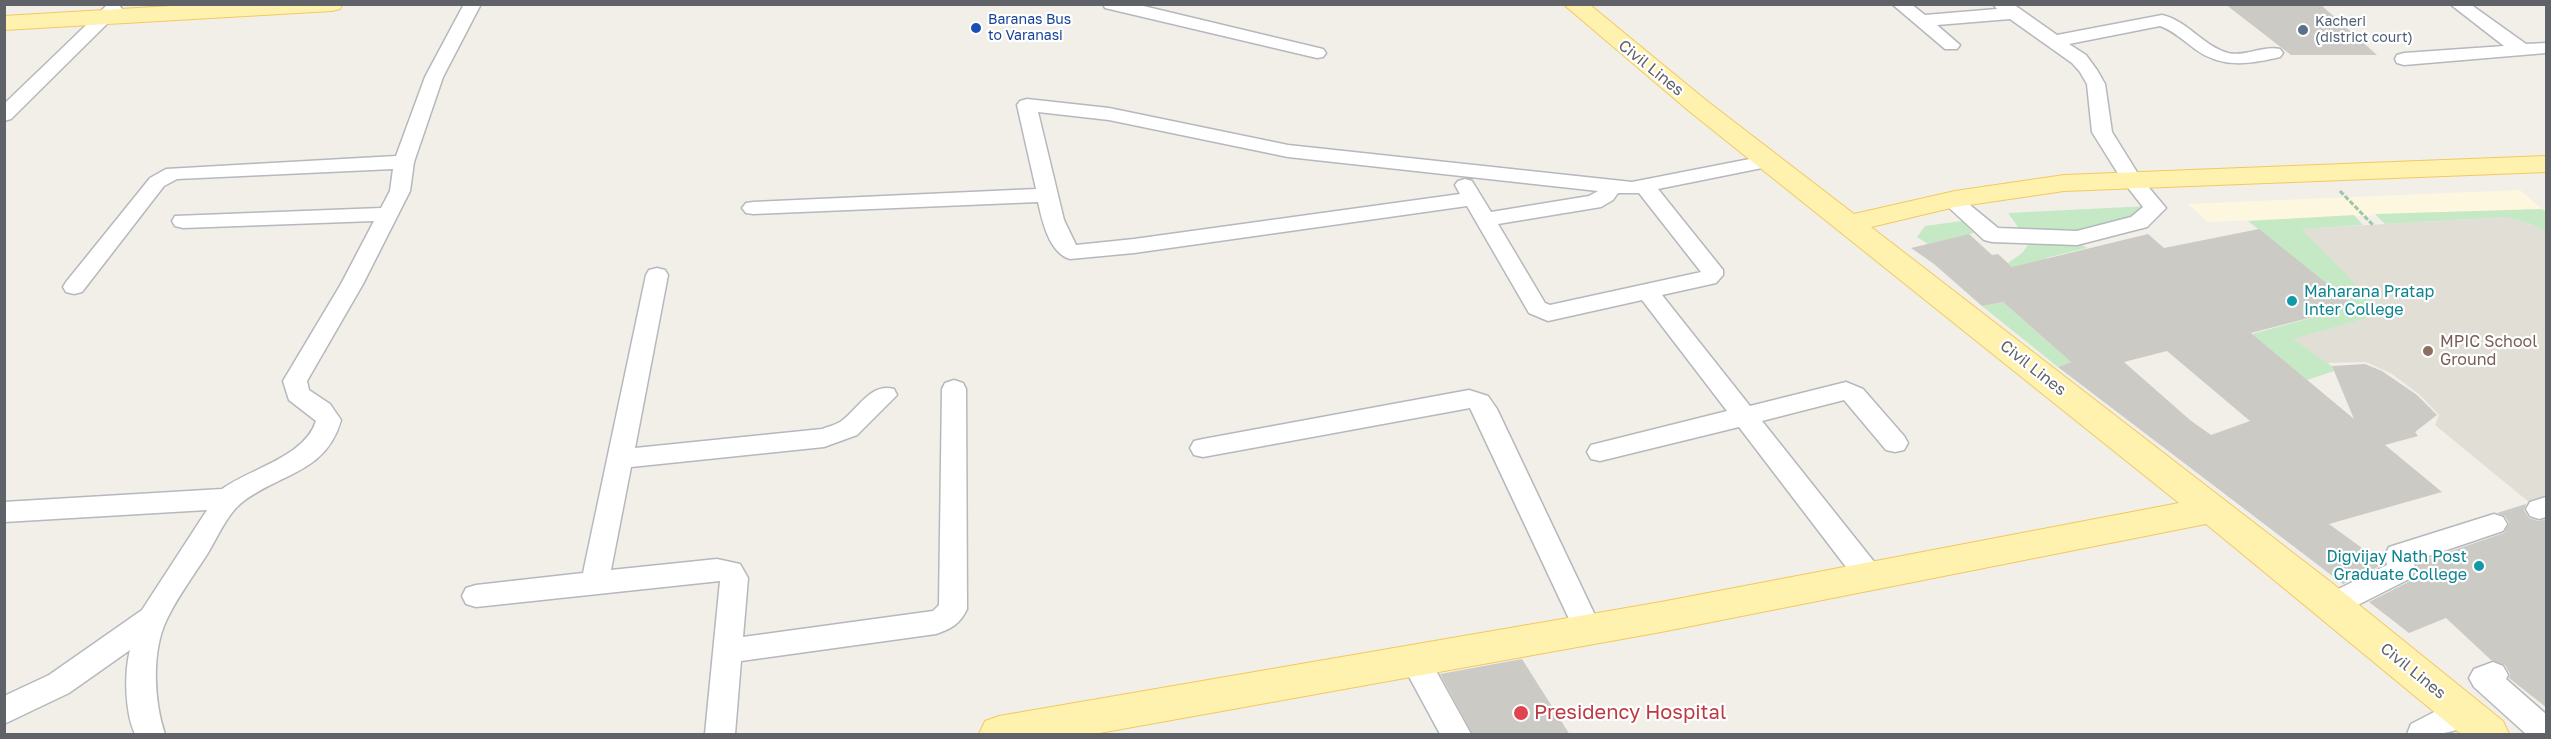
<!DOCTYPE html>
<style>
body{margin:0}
#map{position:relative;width:2551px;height:739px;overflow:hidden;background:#f1efe8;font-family:"Golos Text",sans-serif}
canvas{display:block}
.frame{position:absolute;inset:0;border:6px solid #5f6368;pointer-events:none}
</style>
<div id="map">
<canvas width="2551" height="739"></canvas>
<div class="frame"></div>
</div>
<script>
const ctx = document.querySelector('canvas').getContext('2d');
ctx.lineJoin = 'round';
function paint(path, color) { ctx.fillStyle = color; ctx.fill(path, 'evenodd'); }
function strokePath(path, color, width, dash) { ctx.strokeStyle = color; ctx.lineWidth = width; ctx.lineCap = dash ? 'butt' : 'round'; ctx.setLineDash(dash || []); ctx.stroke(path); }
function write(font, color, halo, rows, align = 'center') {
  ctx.font = font + ' "Golos Text",sans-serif'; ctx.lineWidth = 4.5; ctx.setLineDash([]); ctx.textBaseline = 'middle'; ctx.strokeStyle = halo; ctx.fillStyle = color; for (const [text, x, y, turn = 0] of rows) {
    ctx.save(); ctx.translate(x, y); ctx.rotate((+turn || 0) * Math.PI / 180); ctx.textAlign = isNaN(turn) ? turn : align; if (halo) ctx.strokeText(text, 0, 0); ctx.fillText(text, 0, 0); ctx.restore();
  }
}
paint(new Path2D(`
 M 2520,190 L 2542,209 L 2208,222 L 2188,204 Z`), '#fef7e0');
paint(new Path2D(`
 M 2506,217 L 2531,224 L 2546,233 L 2546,498 L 2530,503 L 2435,425 L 2439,415 L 2420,395 L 2392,374 L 2366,362 L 2327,363 L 2292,339 L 2384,313 L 2300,229 Z`), '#e1ded6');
paint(new Path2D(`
 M 2149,206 L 2119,222 L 2068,232 L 2020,230 L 2008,213 Z
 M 2542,209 L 2546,212 L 2546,233 L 2531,224 L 2506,217 L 2385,224 L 2375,214 Z
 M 2354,215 L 2363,225 L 2301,229 L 2384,313 L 2293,339 L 2332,366 L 2334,371 L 2307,380 L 2252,334 L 2355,306 L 2248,221 Z
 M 1962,221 L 1974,233 L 1928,244 L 1917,237 L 1925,226 Z
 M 2031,241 L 2079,243 L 2087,248 L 2046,258 L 2051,263 L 2018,272 L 2008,263 L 2022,253 Z
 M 2003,302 L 2071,362 L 2058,367 L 1982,306 Z`), '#c5e8c5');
paint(new Path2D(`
 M 2225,4 L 2320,4 L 2377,55 L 2291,55 Z
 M 2259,229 L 2355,306 L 2251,333 L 2354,419 L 2332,366 L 2365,364 L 2382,371 L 2417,395 L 2437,415 L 2415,432 L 2418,436 L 2385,445 L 2442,492 L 2329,524 L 2384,564 L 2343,584 L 2058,367 L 2071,362 L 2003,302 L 1982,306 L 1934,264 L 1911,248 L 1969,234 L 1992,255 L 1998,254 L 2012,267 L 2148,234 L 2164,248 ZM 2167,351 L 2250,421 L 2211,435 L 2190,420 L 2124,362 Z
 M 2526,504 L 2524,510 L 2529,518 L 2538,521 L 2547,519 L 2547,708 L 2509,678 L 2510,674 L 2505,665 L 2491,660 L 2446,618 L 2409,633 L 2369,602 L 2412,580 L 2417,571 L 2416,563 L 2504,533 L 2509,523 L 2505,516 L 2497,513 Z
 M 1522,659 L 1570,735 L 1473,735 L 1440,674 Z`), '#cccac5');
const minor = new Path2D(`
 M 464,4 L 481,4 L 443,77 L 414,162 L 410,191 L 363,284 L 307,381 L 309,390 L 330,404 L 341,420 C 326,474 278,473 240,504 C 227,515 217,538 208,553 C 194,575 178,596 167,619 C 151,651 154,702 165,734 L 135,734 C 125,713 124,673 130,650 L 69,693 L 4,724 L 4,696 L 49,675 L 142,610 L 207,510 L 4,522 L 4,502 L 222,489 C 251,468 305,457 316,421 L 289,400 L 283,381 L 341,284 L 374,221 L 183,228 L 175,226 L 172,221 L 175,216 L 381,208 L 390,191 L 393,169 L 177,179 L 164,186 L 82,292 L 74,294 L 66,292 L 63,287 L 66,282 L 150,178 L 166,169 L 396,156 L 425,77 Z
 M 1103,4 L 1135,4 L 1323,49 L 1326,53 L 1323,57 L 1317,58 L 1105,8 Z
 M 1892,4 L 1911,4 L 1925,15 L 1997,9 L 1993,4 L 2013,4 L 2057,35 L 2162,15 C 2188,21 2203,46 2228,53 C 2246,57 2263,45 2280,49 L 2283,53 L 2280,57 C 2250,64 2222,69 2195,49 C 2184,41 2174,31 2160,26 L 2069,44 L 2086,55 L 2097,70 L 2105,84 L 2112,132 L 2140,177 L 2166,208 L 2147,227 L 2077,245 L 1992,242 L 1984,240 L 1945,204 L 1942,200 L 1945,196 L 1952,194 L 1959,196 L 1998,228 L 2077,231 L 2131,217 L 2143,207 L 2122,180 L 2092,132 L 2087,84 L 2080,72 L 2072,63 L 2010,19 L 1937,25 L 1960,45 L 1957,49 L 1945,49 Z
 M 2450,4 L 2470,4 L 2526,44 L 2546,43 L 2546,53 L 2404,65 L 2397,63 L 2395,59 L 2397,55 L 2404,53 L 2504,46 Z
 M 107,5 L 119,5 L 122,9 L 11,119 L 4,121 L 4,104 Z
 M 1027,99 L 1109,108 L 1288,145 L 1632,182 L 1770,155 L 1777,157 L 1780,161 L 1777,165 L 1658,189 L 1723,270 L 1723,275 L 1716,283 L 1662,295 L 1750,406 L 1846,382 L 1863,389 L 1904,436 L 1908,443 L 1904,450 L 1895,452 L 1886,450 L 1844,400 L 1762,421 L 1879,568 L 1883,576 L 1879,584 L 1869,587 L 1859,584 L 1739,427 L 1600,461 L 1591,459 L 1587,452 L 1591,445 L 1727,411 L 1642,300 L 1548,321 L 1529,313 L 1467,206 L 1134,253 L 1070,259 C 1049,253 1042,220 1038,202 L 753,214 L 746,213 L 742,208 L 746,203 L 753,202 L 1036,189 L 1017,105 L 1020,101 ZM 1038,112 L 1109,120 L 1288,157 L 1598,191 L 1589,196 L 1491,212 L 1472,181 L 1465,179 L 1458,181 L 1455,185 L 1460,194 L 1134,239 L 1076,245 L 1064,220 ZM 1618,193 L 1639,193 L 1701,272 L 1550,305 L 1545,303 L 1498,224 L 1601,207 L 1613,200 Z
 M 657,268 L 665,270 L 668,275 L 635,448 L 822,429 C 827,427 835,425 840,422 C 857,411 870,382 894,389 L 897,395 L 857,435 L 824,447 L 631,467 L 611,570 L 717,559 L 740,564 L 748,578 L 743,637 L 933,611 L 939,605 L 942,389 L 945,383 L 954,380 L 963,383 L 966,389 L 967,609 C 960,624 951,629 936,634 L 741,661 L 735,734 L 705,734 L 720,581 L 476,607 L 466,604 L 462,596 L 466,588 L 476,585 L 583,573 L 646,275 L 649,270 Z
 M 1469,390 L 1488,396 L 1497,409 L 1602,630 L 1598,638 L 1588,642 L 1578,638 L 1470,408 L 1203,457 L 1194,455 L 1190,448 L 1194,441 L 1203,439 Z
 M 2546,497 L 2546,517 L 2539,519 L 2530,516 L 2526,509 L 2530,502 Z
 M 2494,514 L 2503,517 L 2507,524 L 2503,531 L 2414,561 L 2415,570 L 2411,578 L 2342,613 L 2332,617 L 2322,613 L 2318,605 L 2322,597 L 2387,565 L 2385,555 L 2389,547 Z
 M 1415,648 L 1425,651 L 1471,734 L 1440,734 L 1400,660 L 1405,651 Z
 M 2493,662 L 2503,666 L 2508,675 L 2506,679 L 2546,714 L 2546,734 L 2526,734 L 2474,687 L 2469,678 L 2474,669 Z
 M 2461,698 L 2472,702 L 2476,711 C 2463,738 2433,734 2407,734 L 2411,724 Z`);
const major = new Path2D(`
 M 204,4 L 343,4 L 340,9 L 332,11 L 4,30 L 4,16 Z
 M 1563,4 L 1589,4 L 1707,101 L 1854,214 L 1955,191 L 2064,175 L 2546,156 L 2546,172 L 2064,191 L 1955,207 L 1871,227 L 2332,583 L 2503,721 L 2509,734 L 2461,734 L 2206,524 L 1661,632 L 1094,734 L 979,734 L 985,721 L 999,716 L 1661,602 L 2179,503 L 1689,111 Z`);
strokePath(minor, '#b5b8bc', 3);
strokePath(major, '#f2c960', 2);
strokePath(new Path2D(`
 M 2340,191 L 2373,225`), '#9cc7a9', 3, [5, 2]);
paint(minor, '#fff');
paint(major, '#fff2af');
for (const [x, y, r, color] of [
 [976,28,6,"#1a4fb4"],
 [2303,30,6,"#5c6f8a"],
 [2292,301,6,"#0f9aa8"],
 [2428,351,6,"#8d6e63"],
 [2479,566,6,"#0f9aa8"],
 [1521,713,8,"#e0444e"]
]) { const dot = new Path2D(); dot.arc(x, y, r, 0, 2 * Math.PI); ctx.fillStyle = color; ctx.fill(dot); strokePath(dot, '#fff', 2); }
write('14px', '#164399', '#fff', [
 ["Baranas Bus",988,20],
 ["to Varanasi",988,36]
], 'left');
write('14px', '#4e5e75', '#fff', [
 ["Kacheri",2315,22],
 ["(district court)",2315,38]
], 'left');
write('16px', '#5f6368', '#fff', [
 ["Civil Lines",1651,68,39],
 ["Civil Lines",2033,368,38],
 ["Civil Lines",2413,671,39]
]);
write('16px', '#0d838f', '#fff', [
 ["Maharana Pratap",2304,292],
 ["Inter College",2304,310],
 ["Digvijay Nath Post",2467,557,"right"],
 ["Graduate College",2467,575,"right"]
], 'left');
write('16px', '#785e54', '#fff', [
 ["MPIC School",2440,342],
 ["Ground",2440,360]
], 'left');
write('20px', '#be3a42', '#fff', [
 ["Presidency Hospital",1534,713]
], 'left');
</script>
